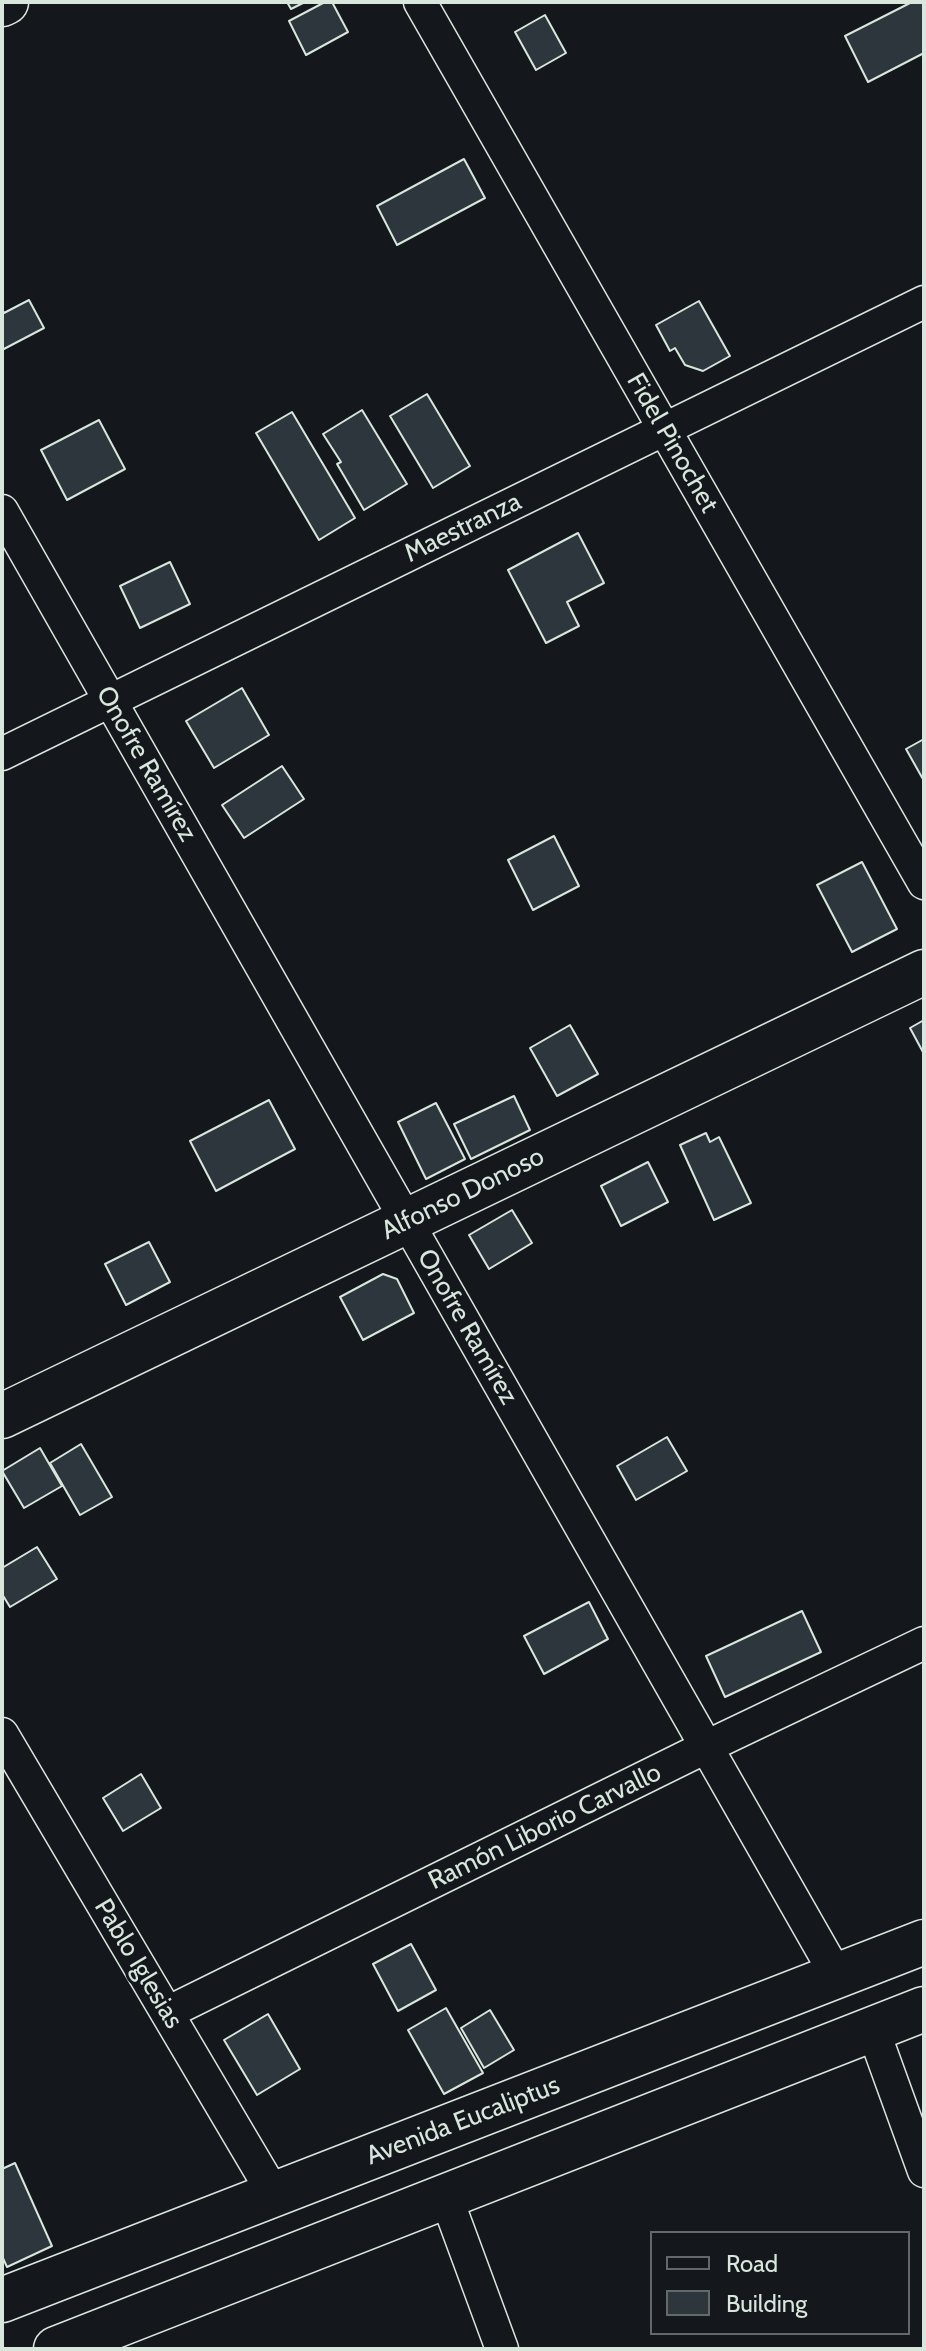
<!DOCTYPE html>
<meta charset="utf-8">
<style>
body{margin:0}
#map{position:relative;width:926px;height:2351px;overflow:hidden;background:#14181c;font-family:Cabin,sans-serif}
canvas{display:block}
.frame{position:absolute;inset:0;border:4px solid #d8e6dc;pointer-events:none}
.legend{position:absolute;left:650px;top:2231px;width:260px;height:104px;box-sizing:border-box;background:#14181c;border:2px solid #626a69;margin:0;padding:10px 14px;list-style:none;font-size:24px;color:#d8e6dc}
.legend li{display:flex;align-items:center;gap:16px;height:40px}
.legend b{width:40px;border:2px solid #626a69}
</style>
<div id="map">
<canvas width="926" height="2351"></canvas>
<div class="frame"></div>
<ul class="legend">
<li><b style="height:10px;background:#14181c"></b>Road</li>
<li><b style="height:22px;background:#2c363c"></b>Building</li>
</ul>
</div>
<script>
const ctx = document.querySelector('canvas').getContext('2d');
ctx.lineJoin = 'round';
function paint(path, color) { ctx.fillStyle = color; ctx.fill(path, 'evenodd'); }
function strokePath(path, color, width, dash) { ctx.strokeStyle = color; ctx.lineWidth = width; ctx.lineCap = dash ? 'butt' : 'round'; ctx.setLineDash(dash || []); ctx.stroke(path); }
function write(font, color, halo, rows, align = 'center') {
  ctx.font = font + ' Cabin,sans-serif'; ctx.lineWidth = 6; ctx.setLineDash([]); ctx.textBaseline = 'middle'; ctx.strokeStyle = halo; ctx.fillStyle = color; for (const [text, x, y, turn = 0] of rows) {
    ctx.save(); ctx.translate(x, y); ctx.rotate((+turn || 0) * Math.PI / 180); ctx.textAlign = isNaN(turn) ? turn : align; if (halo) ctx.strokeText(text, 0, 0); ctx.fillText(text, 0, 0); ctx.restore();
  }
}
const building = new Path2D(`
 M 287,2 L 305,2 L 291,9 Z
 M 325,2 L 332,2 L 348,32 L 306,55 L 289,21 Z
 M 912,2 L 924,2 L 924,53 L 868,82 L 845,36 Z
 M 545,15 L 566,53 L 536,70 L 515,32 Z
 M 464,159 L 485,198 L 397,245 L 377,206 Z
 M 29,300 L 44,328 L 2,350 L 2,309 L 4,313 Z
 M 699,301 L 730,356 L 703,371 L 685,365 L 675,348 L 670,351 L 656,325 Z
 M 427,394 L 470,466 L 433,488 L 390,416 Z
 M 362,410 L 407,484 L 364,510 L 337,464 L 341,462 L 323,434 Z
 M 292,412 L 355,518 L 319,540 L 256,433 Z
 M 99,420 L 125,469 L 67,500 L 41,450 Z
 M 578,533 L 604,583 L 567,602 L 579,626 L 546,643 L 508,570 Z
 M 170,562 L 190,604 L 140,628 L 120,586 Z
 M 242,688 L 269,735 L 214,768 L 186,721 Z
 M 924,739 L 924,781 L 906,749 Z
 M 282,766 L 304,799 L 244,838 L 222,805 Z
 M 554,836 L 579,886 L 533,910 L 508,860 Z
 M 862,862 L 897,929 L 852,952 L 817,885 Z
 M 924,1020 L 924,1054 L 910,1028 Z
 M 570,1025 L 598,1074 L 557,1096 L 530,1048 Z
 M 514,1096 L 530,1130 L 471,1159 L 454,1124 Z
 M 269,1100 L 295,1149 L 216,1191 L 190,1141 Z
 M 436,1103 L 465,1159 L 426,1179 L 398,1122 Z
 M 706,1133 L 710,1142 L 719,1137 L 751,1203 L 714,1220 L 680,1145 Z
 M 648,1162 L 668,1202 L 621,1226 L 601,1186 Z
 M 512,1210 L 532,1243 L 489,1269 L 469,1235 Z
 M 149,1242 L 170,1282 L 126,1305 L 105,1264 Z
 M 383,1274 L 397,1279 L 414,1313 L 363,1340 L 340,1297 Z
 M 667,1437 L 687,1471 L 636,1500 L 617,1466 Z
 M 81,1444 L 112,1497 L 80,1515 L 50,1463 Z
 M 40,1448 L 62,1486 L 24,1508 L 2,1471 Z
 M 37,1547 L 57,1579 L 10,1607 L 2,1594 L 2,1568 Z
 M 589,1602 L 608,1639 L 544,1674 L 524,1636 Z
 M 802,1611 L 821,1652 L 725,1697 L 706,1656 Z
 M 141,1774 L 161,1808 L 123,1831 L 103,1798 Z
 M 411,1944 L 436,1990 L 398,2011 L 373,1964 Z
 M 446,2008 L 483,2073 L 444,2094 L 408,2030 Z
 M 490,2010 L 514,2050 L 484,2068 L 461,2028 Z
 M 268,2014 L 300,2069 L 257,2095 L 224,2040 Z
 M 15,2163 L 52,2246 L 7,2267 L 2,2256 L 2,2169 Z`);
paint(building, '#2c363c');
strokePath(building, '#d8e6dc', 2);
const street = new Path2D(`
 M 420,2 L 924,883
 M 2,511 L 837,1976
 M 2,754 L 924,302
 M 2,1734 L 274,2194
 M 167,2013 L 706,1747 L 924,1643
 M 873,2030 L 924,2171
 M 446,2197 L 502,2349`);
const secondary = new Path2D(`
 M 2,4 L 6,2
 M 2,1416 L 924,972
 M 2,2300 L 924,1942
 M 56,2349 L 924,2009`);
strokePath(street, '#d8e6dc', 35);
strokePath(secondary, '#d8e6dc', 47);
strokePath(street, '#14181c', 32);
strokePath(secondary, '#14181c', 44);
write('26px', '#d8e6dc', '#14181c', [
 ["Fidel Pinochet",672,443,60],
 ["Maestranza",463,528,-26],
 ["Onofre Ramírez",146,764,60],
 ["Alfonso Donoso",463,1194,-26],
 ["Onofre Ramírez",467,1327,60],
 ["Ramón Liborio Carvallo",545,1827,-26],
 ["Pablo Iglesias",138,1964,59],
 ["Avenida Eucaliptus",463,2121,-21]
]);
</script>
